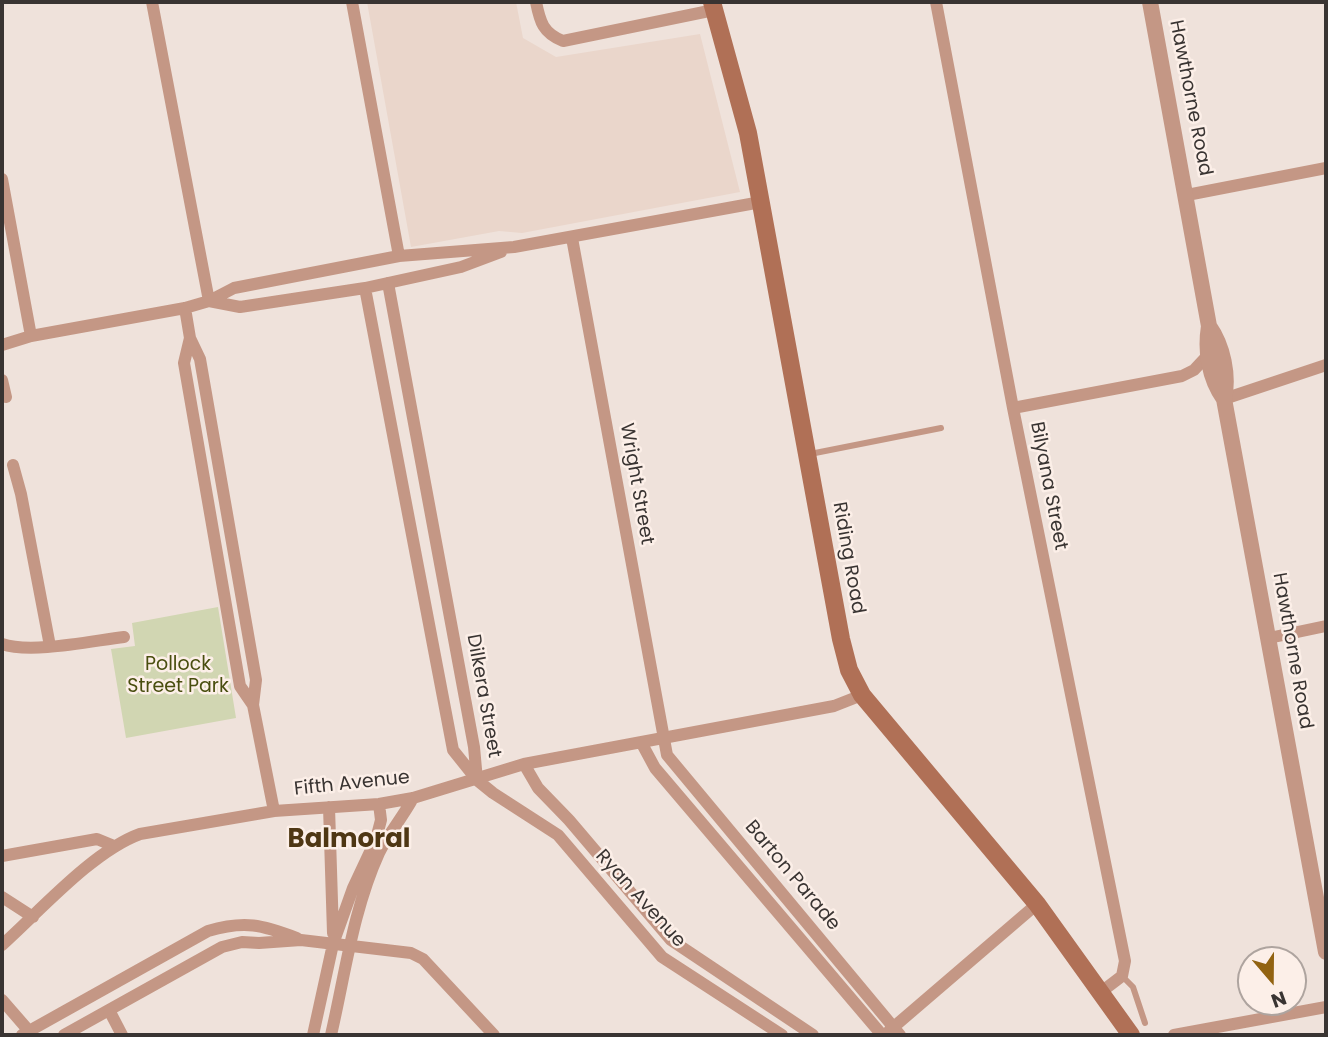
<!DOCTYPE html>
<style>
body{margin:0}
#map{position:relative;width:1328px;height:1037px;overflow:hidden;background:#efe2db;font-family:Poppins,sans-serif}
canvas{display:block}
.frame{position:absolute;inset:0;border:4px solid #393432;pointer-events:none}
.north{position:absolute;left:1237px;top:946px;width:70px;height:70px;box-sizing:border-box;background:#fcefe8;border:2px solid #aea49f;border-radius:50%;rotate:160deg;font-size:19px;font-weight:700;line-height:28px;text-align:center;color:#393432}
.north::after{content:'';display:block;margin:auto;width:24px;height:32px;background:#926311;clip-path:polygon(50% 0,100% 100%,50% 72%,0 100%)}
</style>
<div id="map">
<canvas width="1328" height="1037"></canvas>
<div class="frame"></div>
<div class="north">N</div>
</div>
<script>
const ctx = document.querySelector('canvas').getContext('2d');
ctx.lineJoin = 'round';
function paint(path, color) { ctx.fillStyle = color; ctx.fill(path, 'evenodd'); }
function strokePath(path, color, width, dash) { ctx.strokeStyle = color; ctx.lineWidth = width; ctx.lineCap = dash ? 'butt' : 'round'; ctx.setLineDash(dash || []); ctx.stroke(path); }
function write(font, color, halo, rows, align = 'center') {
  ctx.font = font + ' Poppins,sans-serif'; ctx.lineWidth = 5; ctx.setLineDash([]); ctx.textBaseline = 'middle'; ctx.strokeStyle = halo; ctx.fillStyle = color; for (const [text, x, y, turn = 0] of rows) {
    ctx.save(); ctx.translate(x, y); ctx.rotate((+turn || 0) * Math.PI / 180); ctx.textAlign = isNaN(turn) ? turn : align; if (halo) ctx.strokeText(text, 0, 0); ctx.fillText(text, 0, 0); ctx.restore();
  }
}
paint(new Path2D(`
 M 367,2 L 516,2 L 523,38 L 556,57 L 700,34 L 740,192 L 522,233 L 499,231 L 411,247 Z`), '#ead6cb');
paint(new Path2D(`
 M 218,607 L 236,718 L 126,738 L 111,649 L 135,646 L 132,623 Z`), '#d1d6b2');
strokePath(new Path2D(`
 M 810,454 L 941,428
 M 1122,976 L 1133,987 L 1145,1023`), '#c49785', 6);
strokePath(new Path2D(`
 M 152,2 L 209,301
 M 352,2 L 399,256
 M 536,2 C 540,22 543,33 563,41 L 714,10
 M 936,2 L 1013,408 L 1125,961 L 1122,976 L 1101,992
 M 2,179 L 31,336
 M 1187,195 L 1326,168
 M 572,238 L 667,755 L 900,1035
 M 388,283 L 474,747 L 477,780
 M 365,288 L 453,750 L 477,780 L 493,793 L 558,835 L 662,957 L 782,1035
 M 209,301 L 240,307 L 365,288 L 461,267 L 501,252
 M 185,308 L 190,338 L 200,359 L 256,680 L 253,705 L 274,811
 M 190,338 L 184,363 L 240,686 L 253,705
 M 2,345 L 31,336 L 185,308 L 209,301 L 234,288 L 399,256 L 514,247 L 761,202
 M 2,380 L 6,397
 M 1224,399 L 1326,365
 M 1013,408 L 1182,376 L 1194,370 L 1208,355
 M 13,465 L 21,494 L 50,646
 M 1269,638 L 1326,626
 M 2,644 C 31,654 91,641 124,637
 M 641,742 L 655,768 L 882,1035
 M 524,764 L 538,788 L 569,820 L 671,940 L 813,1035
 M 329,807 L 333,933
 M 2,856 L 97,839 L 114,846
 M 2,897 L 33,917
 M 2,945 C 40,911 93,851 140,834 L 274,811 L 379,804 L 413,798 L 524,764 L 834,706 L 862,695
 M 2,1000 L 29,1031
 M 109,1010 L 122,1035
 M 889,1031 L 1037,904
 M 22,1035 L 208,931 C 245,920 262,925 297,938
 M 64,1035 L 222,947 L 242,942 L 259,943 L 301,940 L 411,953 L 423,959 L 494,1035
 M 313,1035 L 333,944 L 353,888 L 376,839 L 381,820 L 379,804
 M 331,1035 C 345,975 353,910 379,853 C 388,834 403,817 413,798
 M 1174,1035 L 1326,1007`), '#c49785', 12);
strokePath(new Path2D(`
 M 1150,2 L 1209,326 C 1205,351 1209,378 1224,399
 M 1209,326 C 1223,346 1229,375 1224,399 L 1326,952`), '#c49785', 16);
strokePath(new Path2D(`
 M 712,2 L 748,133 L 841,639 L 849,670 L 862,695 L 1037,904 L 1131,1035`), '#b07056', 18);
write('19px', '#393432', '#fcefe8', [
 ["Hawthorne Road",1190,98,79],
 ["Wright Street",636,484,80],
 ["Bilyana Street",1048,486,79],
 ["Riding Road",848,558,80],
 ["Hawthorne Road",1292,651,80],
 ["Dilkera Street",483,696,80],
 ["Fifth Avenue",352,784,-6],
 ["Barton Parade",792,876,50],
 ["Ryan Avenue",640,899,48]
]);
write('19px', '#494e0f', '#fcefe8', [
 ["Pollock",178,665],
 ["Street Park",178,687]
]);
write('bold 26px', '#4f3714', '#fcefe8', [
 ["Balmoral",349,840]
]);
</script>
